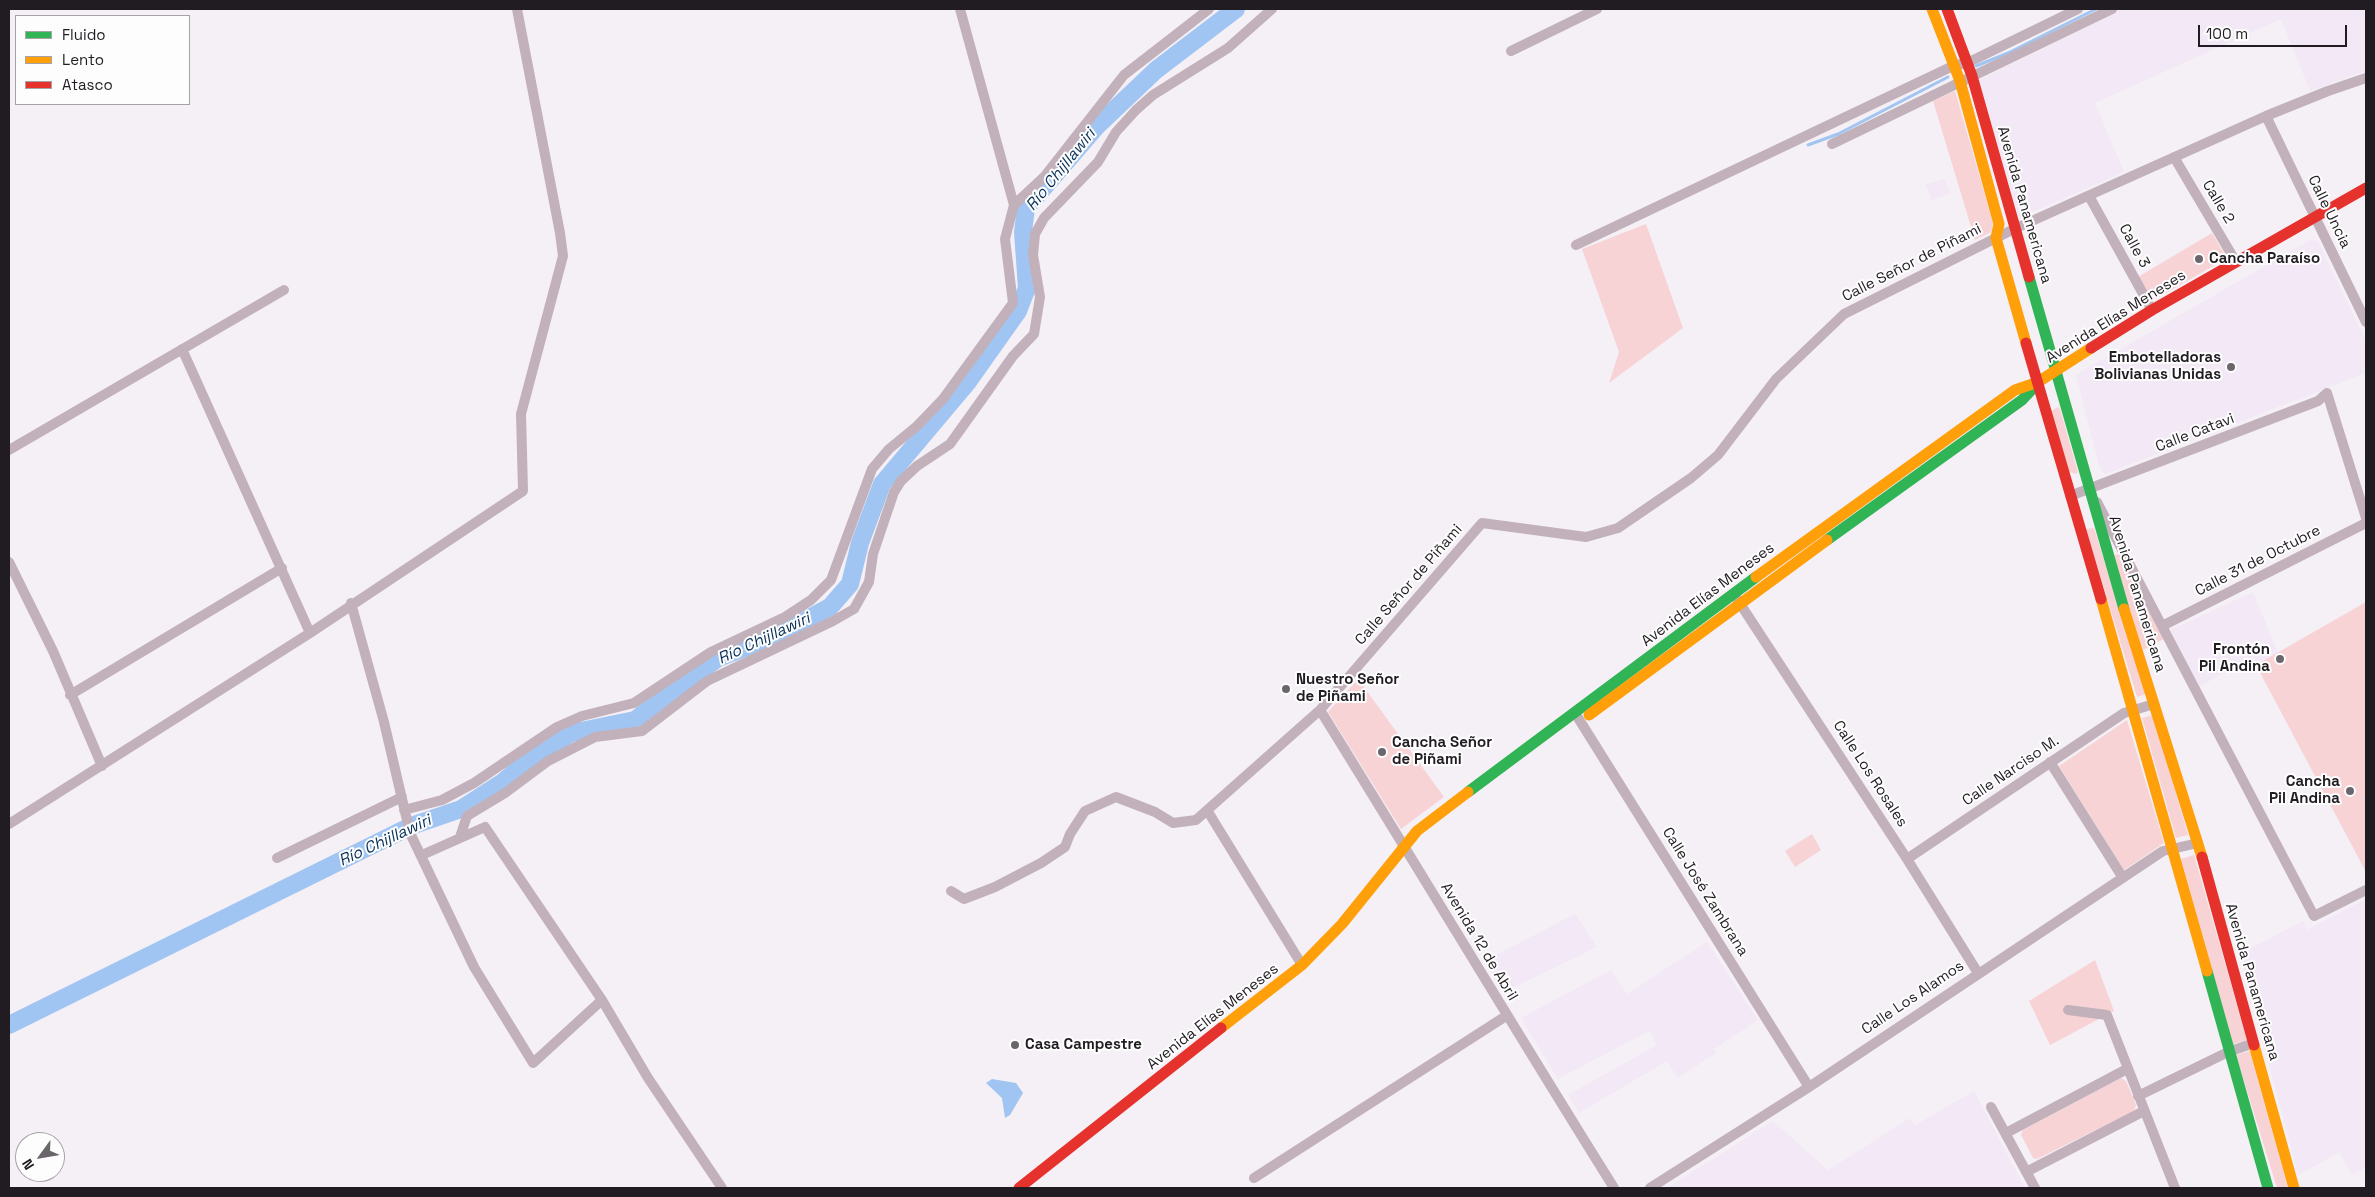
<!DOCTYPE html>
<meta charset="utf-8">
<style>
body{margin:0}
#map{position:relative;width:2375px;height:1197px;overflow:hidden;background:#f5f0f6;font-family:"Space Grotesk",sans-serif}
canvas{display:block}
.frame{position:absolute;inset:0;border:10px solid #201c21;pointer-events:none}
.legend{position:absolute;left:15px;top:15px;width:175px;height:90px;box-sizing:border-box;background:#fdfdfd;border:1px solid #a5a3a5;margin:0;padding:6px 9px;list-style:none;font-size:15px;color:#201c21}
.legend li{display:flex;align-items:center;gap:10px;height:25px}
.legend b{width:25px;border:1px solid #a5a3a5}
.north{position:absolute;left:15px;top:1132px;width:50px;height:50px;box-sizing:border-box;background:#fdfdfd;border:1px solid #a5a3a5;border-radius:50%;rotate:238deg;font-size:14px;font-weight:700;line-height:20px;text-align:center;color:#201c21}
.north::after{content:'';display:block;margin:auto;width:18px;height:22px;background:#6b666c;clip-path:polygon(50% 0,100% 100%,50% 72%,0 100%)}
.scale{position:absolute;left:2198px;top:25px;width:149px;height:22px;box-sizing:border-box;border:2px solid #201c21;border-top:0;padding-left:6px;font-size:15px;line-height:18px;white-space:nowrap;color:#201c21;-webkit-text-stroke:4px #fdfdfd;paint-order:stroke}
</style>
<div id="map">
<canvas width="2375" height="1197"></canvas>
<div class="frame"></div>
<ul class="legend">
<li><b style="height:6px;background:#30b455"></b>Fluido</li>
<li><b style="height:6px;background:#ff9f0a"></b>Lento</li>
<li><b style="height:6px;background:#e5322d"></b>Atasco</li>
</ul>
<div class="north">N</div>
<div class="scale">100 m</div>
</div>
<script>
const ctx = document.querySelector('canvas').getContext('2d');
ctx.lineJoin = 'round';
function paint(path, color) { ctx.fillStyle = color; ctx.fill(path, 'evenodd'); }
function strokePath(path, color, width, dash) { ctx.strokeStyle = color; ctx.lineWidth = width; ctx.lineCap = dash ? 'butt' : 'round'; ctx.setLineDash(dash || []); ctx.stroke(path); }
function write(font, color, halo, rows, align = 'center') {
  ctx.font = font + ' "Space Grotesk",sans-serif'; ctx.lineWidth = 4; ctx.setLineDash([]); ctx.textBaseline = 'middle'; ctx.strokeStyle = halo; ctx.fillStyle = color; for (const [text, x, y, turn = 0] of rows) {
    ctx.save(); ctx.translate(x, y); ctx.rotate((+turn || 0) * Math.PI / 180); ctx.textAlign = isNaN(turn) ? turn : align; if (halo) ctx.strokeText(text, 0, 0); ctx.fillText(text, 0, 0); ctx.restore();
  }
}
paint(new Path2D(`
 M 2121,9 L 2366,9 L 2366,71 L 2310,91 L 2281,19 L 2095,103 L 2124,172 L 2019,218 L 1979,80 Z
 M 1945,179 L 1950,194 L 1931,200 L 1926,184 Z
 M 2310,240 L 2318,241 L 2366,341 L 2366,373 L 2105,474 L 2100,469 L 2076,375 Z
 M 2253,592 L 2278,653 L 2366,602 L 2366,872 L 2256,665 L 2254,656 L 2199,687 L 2170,630 Z
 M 2366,899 L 2366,1167 L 2352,1175 L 2339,1153 L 2298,1175 L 2240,954 L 2303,921 L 2307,930 Z
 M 1575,914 L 1597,947 L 1504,992 L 1484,961 Z
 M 1707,942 L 1758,1020 L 1714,1049 L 1716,1053 L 1678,1078 L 1667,1061 L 1579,1113 L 1568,1095 L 1657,1045 L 1651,1034 L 1649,1031 L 1558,1079 L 1521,1018 L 1611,970 L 1627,994 Z
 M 1974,1091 L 2025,1188 L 1667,1188 L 1773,1121 L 1828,1170 L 1910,1118 L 1915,1125 Z`), '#f2e8f6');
paint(new Path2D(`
 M 1955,91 L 1993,223 L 1991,232 L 1975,240 L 1933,101 Z
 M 1646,224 L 1683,328 L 1609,383 L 1619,352 L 1582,249 Z
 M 2212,233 L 2227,258 L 2156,299 L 2150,297 L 2138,277 Z
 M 2058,407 L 2060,409 L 2078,472 L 2076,474 L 2069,472 L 2051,411 Z
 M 2094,528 L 2146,694 L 2137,697 L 2086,529 Z
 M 2120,553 L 2164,639 L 2143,650 L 2113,556 Z
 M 2366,602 L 2366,872 L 2256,665 Z
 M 1358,679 L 1444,797 L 1401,829 L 1328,712 Z
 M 2153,715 L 2188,835 L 2176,838 L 2142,718 Z
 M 2127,720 L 2164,843 L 2124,870 L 2059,766 Z
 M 1812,834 L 1821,850 L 1795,867 L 1785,851 Z
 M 2194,855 L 2247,1040 L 2233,1044 L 2181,859 Z
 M 2095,960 L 2114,1011 L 2050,1045 L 2029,1001 Z
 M 2250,1051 L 2288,1188 L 2277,1188 L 2236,1055 Z
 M 2121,1078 L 2126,1081 L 2136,1105 L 2134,1111 L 2037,1159 L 2033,1158 L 2021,1135 L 2023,1130 Z`), '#f7d3d6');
paint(new Path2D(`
 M 992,1079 L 1016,1083 L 1023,1093 L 1010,1115 L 1005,1118 L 1002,1098 L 986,1083 Z`), '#a0c5f2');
strokePath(new Path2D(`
 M 1976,66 L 2008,53 L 2096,9
 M 1808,145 L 1838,134 L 1948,77`), '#a0c5f2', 3);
strokePath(new Path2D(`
 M 9,1025 L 411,826 L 461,809 L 503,782 L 532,757 L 571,733 L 635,720 L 718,658 L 776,636 L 830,607 L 850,584 L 860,543 L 882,484 L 967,383 L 1018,311 L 1027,288 L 1023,232 L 1026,208 L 1096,127 L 1156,70 L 1236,9`), '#a0c5f2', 18);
strokePath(new Path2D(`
 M 960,9 L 1014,205
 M 1511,51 L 1597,9
 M 2266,116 L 2366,322
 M 1832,144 L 2112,9
 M 2174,157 L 2236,262
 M 2089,196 L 2152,310
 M 1576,245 L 1955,65 L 1967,63 L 2078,9
 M 182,349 L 310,633
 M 9,450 L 284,290
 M 2070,496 L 2318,401 L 2327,393 L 2366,518
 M 2097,502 L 2314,916 L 2366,890
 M 9,562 L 53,651 L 102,766
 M 1737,599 L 1907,859 L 1978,973
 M 351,603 L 384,722 L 410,833 L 474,967 L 533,1063 L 602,1000
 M 2162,626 L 2366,523
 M 70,695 L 282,568
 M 1320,710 C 1419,869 1515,1030 1614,1188
 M 1575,713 L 1809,1087
 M 2050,762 L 2123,878
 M 404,810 L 442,800 L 474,783 L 557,727 L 582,716 L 634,703 L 711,652 L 785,617 L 811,600 L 831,580 L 872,469 L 889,449 L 917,426 L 943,399 L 1013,303 L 1005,239 L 1014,205 L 1044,177 L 1124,75 L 1209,9
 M 1207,810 L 1302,965
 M 9,824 L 310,633 L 523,491 L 521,414 L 563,256 L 560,233 L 517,9
 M 460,837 L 467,816 L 505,793 L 548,761 L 595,737 L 642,731 L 707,681 L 833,621 L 854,609 L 869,582 L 873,554 L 894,492 L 901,481 L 917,466 L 950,444 L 1013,356 L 1034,334 L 1040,297 L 1033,255 L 1035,234 L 1044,218 L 1098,162 L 1116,132 L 1136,110 L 1153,95 L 1228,48 L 1272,9
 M 422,855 L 485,827 L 602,1000 L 648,1078 L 722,1188
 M 277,858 L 402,797
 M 1907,859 L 2124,713 L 2154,704
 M 951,891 L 964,899 L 995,887 L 1041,863 L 1065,847 L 1070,834 L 1085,811 L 1116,797 L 1155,812 L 1173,823 L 1196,820 L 1320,710 L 1482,523 L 1586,537 L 1618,528 L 1691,478 L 1718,455 L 1776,379 L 1844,314 L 2014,229 L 2266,116 L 2328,91 L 2366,78
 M 2068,1010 L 2107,1015 L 2175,1188
 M 2138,1096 L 2228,1052 L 2254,1043
 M 1991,1107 L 2035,1188
 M 2006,1133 L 2127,1069
 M 2026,1172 L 2144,1111
 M 1254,1178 L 1506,1016
 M 1650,1188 L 1809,1087 L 2163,851 L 2198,843`), '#c2b1ba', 10);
strokePath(new Path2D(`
 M 2029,277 L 2124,609
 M 1827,540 L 2022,400 L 2037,384
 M 1468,792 L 1756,577
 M 2207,971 L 2268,1188`), '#30b455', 11);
strokePath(new Path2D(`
 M 1932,9 L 1960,81 L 1999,224 L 1996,238 L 2026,343
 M 1756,577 L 2015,390 L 2038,382 L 2091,348
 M 2101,599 L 2207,971
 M 2124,609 L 2202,857
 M 1589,715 L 1827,540
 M 1221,1028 L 1302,965 L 1342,924 L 1417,831 L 1468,792
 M 2254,1045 L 2294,1188`), '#ff9f0a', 11);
strokePath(new Path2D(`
 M 1947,9 L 1972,76 L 2029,277
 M 2026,343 L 2101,599
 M 2091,348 L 2152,310 L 2366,188
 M 2202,857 L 2254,1045
 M 1019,1188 L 1221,1028`), '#e5322d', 11);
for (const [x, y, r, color] of [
 [2199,259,5,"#6b666c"],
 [2231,367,5,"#6b666c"],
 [2280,659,5,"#6b666c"],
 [1286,689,5,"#6b666c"],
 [1382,752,5,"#6b666c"],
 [2350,791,5,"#6b666c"],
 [1015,1045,5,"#6b666c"]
]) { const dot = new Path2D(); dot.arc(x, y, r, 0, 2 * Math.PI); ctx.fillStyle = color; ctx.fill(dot); strokePath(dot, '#fdfdfd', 2); }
write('15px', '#201c21', '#fdfdfd', [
 ["Calle 2",2218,202,59],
 ["Avenida Panamericana",2024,205,74],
 ["Calle Uncia",2329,212,64],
 ["Calle 3",2134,246,61],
 ["Calle Señor de Piñami",1912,263,-27],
 ["Avenida Elías Meneses",2116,317,-32],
 ["Calle Catavi",2195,433,-21],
 ["Calle 31 de Octubre",2258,561,-27],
 ["Calle Señor de Piñami",1409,585,-49],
 ["Avenida Panamericana",2137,594,73],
 ["Avenida Elías Meneses",1708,595,-37],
 ["Calle Narciso M.",2011,771,-34],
 ["Calle Los Rosales",1870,774,57],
 ["Calle José Zambrana",1705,892,58],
 ["Avenida 12 de Abril",1479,942,59],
 ["Avenida Panamericana",2252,982,74],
 ["Calle Los Alamos",1913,998,-34],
 ["Avenida Elías Meneses",1213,1017,-38]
]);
write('bold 15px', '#201c21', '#fdfdfd', [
 ["Cancha Paraíso",2209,259],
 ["Embotelladoras",2221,358,"right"],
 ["Bolivianas Unidas",2221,375,"right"],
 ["Frontón",2270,650,"right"],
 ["Pil Andina",2270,667,"right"],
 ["Nuestro Señor",1296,680],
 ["de Piñami",1296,697],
 ["Cancha Señor",1392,743],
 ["de Piñami",1392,760],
 ["Cancha",2340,782,"right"],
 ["Pil Andina",2340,799,"right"],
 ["Casa Campestre",1025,1045]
], 'left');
write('italic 16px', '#093158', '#fdfdfd', [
 ["Río Chijllawiri",1061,170,-51],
 ["Río Chijllawiri",764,639,-25],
 ["Río Chijllawiri",385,841,-25]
]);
</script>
